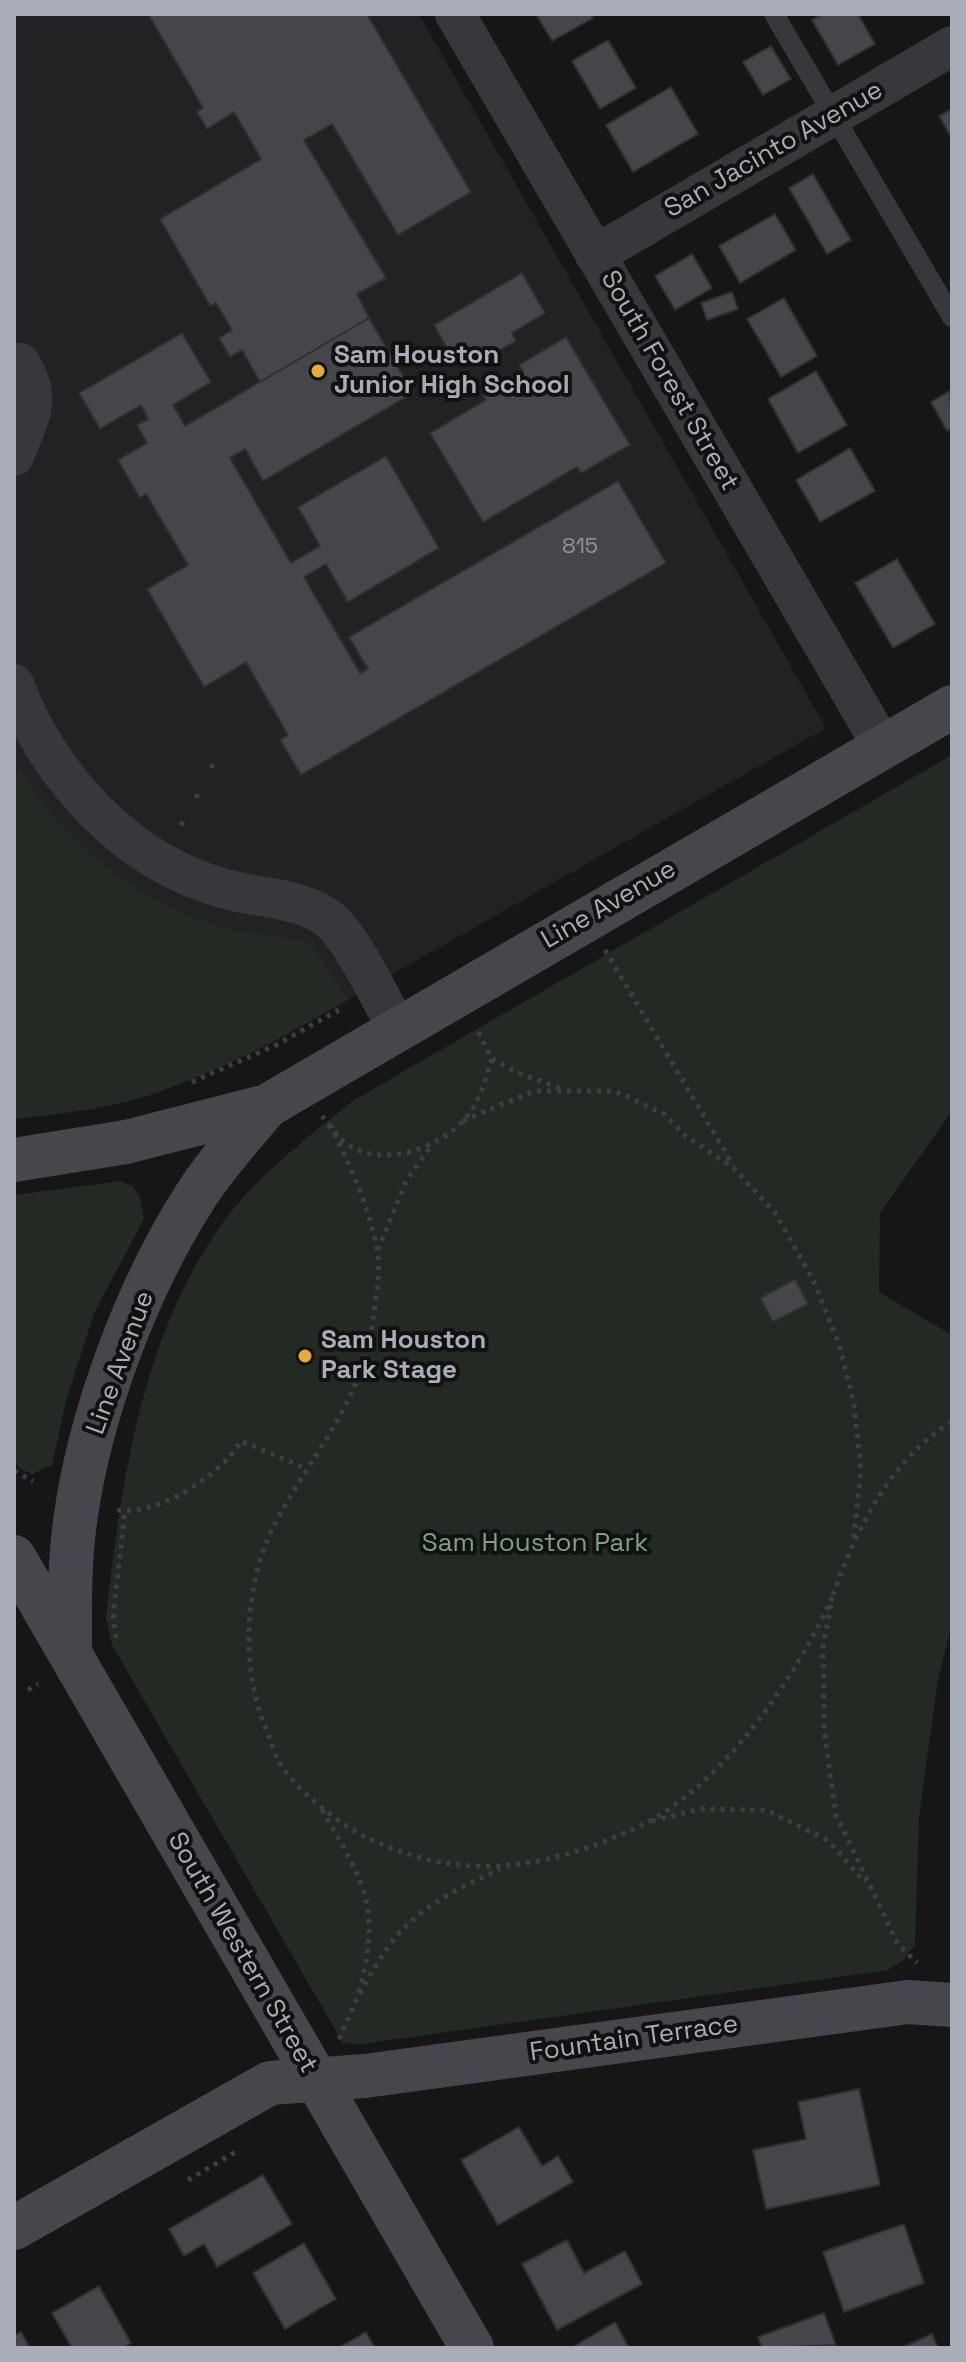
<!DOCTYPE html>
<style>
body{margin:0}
#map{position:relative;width:966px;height:2362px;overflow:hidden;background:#161617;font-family:"Space Grotesk",sans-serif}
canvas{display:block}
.frame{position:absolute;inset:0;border:16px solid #a8adb7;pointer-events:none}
</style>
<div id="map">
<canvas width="966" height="2362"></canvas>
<div class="frame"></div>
</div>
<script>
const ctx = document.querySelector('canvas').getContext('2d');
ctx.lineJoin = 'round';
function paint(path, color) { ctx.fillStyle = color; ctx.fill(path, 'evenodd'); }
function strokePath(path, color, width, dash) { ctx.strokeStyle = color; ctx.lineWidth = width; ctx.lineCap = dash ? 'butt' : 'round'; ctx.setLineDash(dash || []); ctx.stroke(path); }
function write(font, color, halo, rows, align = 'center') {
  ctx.font = font + ' "Space Grotesk",sans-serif'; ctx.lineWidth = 8; ctx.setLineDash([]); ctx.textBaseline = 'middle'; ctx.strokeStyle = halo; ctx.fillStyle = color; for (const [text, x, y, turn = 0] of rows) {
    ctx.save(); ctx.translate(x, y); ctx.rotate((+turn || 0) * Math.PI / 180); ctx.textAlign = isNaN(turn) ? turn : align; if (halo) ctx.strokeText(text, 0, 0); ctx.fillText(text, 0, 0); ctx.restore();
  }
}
paint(new Path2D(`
 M 14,14 L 419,14 L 826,728 L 273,1042 L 158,1092 L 90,1108 L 14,1119 Z`), '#222224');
paint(new Path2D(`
 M 952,755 L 952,1111 L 880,1213 L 879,1292 L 952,1335 L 952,1624 L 938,1679 L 919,1817 L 915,1944 L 903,1961 L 888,1970 L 362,2044 L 343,2043 L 112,1645 L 106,1618 C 122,1481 140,1341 221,1225 C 256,1176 308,1137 354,1100 Z
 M 20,769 C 64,843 135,899 217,926 C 248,936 284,933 313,946 L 348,1000 C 288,1035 225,1068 159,1092 C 114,1108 62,1114 14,1119 L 14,773 Z
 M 121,1181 L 132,1186 L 140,1197 L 144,1219 L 94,1313 L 66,1401 L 52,1465 L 32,1474 L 19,1468 L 14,1460 L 14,1195 Z`), '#222a23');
const building = new Path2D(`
 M 148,14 L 367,14 L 471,192 L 398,235 L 332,124 L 304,140 L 386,278 L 357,294 L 369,318 L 260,382 L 242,350 L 230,357 L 219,338 L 232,330 L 216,303 L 210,306 L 160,219 L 261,159 L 234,112 L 207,129 L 197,112 L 203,108 Z
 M 536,14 L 590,14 L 593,18 L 552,41 Z
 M 823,14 L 858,14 L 875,44 L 838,65 L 812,20 Z
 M 608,40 L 636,88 L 600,109 L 572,61 Z
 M 771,46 L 791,79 L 763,95 L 743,62 Z
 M 671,87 L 698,134 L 633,172 L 606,125 Z
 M 952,109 L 952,139 L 939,116 Z
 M 813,174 L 851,240 L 827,254 L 789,188 Z
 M 775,214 L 796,250 L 740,283 L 719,246 Z
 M 692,254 L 712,288 L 675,310 L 655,276 Z
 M 522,273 L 545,313 L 512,333 L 516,341 L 491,355 L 486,347 L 456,364 L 434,325 Z
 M 732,292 L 738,309 L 707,320 L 701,303 Z
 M 784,298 L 817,356 L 781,377 L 747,319 Z
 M 369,318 L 413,393 L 263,481 L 245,449 L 230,458 L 291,563 L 320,546 L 298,507 L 386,456 L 439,548 L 348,602 L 326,564 L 304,577 L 360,673 L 368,669 L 349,637 L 618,481 L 666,563 L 301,775 L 280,740 L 288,735 L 246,662 L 204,687 L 147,589 L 188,565 L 146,494 L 140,498 L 118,460 L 147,443 L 137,425 L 148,419 L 141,405 L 100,429 L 79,393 L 182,333 L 211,382 L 173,405 L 185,426 Z
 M 566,337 L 630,445 L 581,473 L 577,467 L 483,522 L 430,433 L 486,400 L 483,395 L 523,371 L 519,365 Z
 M 816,371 L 847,425 L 798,453 L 768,399 Z
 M 950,391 L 952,428 L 947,431 L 931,402 Z
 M 850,448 L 875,491 L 820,522 L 796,480 Z
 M 897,559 L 935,624 L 893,648 L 855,583 Z
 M 795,1279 L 808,1304 L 773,1322 L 760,1298 Z
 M 859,2089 L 880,2185 L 766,2209 L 753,2150 L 806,2139 L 798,2102 Z
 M 519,2127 L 542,2166 L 558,2156 L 573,2182 L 498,2225 L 461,2160 Z
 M 263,2175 L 292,2224 L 217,2267 L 204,2244 L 184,2256 L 169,2229 Z
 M 904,2224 L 924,2283 L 844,2312 L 823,2252 Z
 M 567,2240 L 584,2273 L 625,2251 L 642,2284 L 557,2330 L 522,2264 Z
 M 304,2243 L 336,2299 L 285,2329 L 253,2273 Z
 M 99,2286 L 131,2343 L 123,2348 L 72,2348 L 52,2313 Z
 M 824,2313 L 836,2345 L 762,2348 L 758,2337 Z
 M 615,2322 L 629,2348 L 573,2348 L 573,2347 Z
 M 21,2332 L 30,2348 L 14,2348 L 14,2336 Z
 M 366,2332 L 375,2348 L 338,2348 Z
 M 932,2334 L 938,2348 L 901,2348 Z`);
paint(building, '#45464a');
strokePath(building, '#303033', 2);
strokePath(new Path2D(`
 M 211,768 L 214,761
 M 196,798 L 199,792
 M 181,825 L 186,817
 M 605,950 L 733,1165
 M 492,1059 L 519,1073 L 561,1089
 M 192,1082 L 276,1045 L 344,1007
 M 322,1116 C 330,1126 340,1141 352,1147 C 386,1167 440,1147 464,1120 C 480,1102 485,1081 492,1059 L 476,1028
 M 463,1121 L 534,1091 L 615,1091 L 664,1114 L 686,1136 L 736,1170 L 776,1214 L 814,1282 L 839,1344 L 854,1404 L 861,1471 L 853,1543
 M 330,1125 C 349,1164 369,1206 377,1249 C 381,1270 376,1297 373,1319 C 362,1402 316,1448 278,1518 C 244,1579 240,1663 265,1727 C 270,1738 273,1750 278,1760 C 292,1787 339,1824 366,1837 C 461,1884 547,1870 640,1826 C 724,1785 796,1677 834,1594
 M 378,1250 L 406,1181 L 431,1146
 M 14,1471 L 33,1481
 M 117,1510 C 159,1516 221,1475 241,1441 L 307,1469
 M 833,1595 C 856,1530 891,1458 952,1422
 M 831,1605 L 823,1646 L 824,1731 L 836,1815 L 898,1944 L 917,1963
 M 116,1638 L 113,1617 L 125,1511
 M 28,1690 L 38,1684
 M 322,1810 C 366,1885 382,1909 358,1995
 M 652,1821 L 700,1809 L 766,1810 L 829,1841 L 865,1883
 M 339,2039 C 354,2003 375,1960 401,1931 C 427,1903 465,1885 500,1869
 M 188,2180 L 239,2150`), '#3d3f43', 5, [4, 6]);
strokePath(new Path2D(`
 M 774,14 L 952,317`), '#37383c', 20);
strokePath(new Path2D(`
 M 455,14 L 883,747
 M 595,255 L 952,46
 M 14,456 C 28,417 44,402 20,363
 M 14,684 C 49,778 127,862 225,889 C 257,898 305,898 330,920 C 353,939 381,1001 398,1029`), '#37383c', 40);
strokePath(new Path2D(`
 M 14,1160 L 126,1142 L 267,1106 L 952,707
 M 14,1557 L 472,2348
 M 70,1650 C 70,1607 69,1565 75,1522 C 89,1416 137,1287 195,1197 C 215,1165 243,1135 267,1106
 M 14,2228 L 270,2083 L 365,2076 L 908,2002 L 952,2005`), '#45474c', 44);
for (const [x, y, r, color] of [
 [318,371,8,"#e8aa3d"],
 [305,1356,8,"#e8aa3d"]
]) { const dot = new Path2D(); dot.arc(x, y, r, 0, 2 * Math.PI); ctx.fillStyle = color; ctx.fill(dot); strokePath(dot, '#111112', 3); }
write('22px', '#8f939c', null, [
 ["815",580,547]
]);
write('26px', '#a8adb7', '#111112', [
 ["San Jacinto Avenue",774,150,-30],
 ["South Forest Street",669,381,60],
 ["Line Avenue",609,905,-30],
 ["Line Avenue",121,1363,-70],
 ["South Western Street",242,1953,60],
 ["Fountain Terrace",634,2039,-8]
]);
write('bold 26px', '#a8adb7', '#111112', [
 ["Sam Houston",334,356],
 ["Junior High School",334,386],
 ["Sam Houston",321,1341],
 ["Park Stage",321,1371]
], 'left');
write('26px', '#80a181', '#111112', [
 ["Sam Houston Park",535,1544]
]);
</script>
